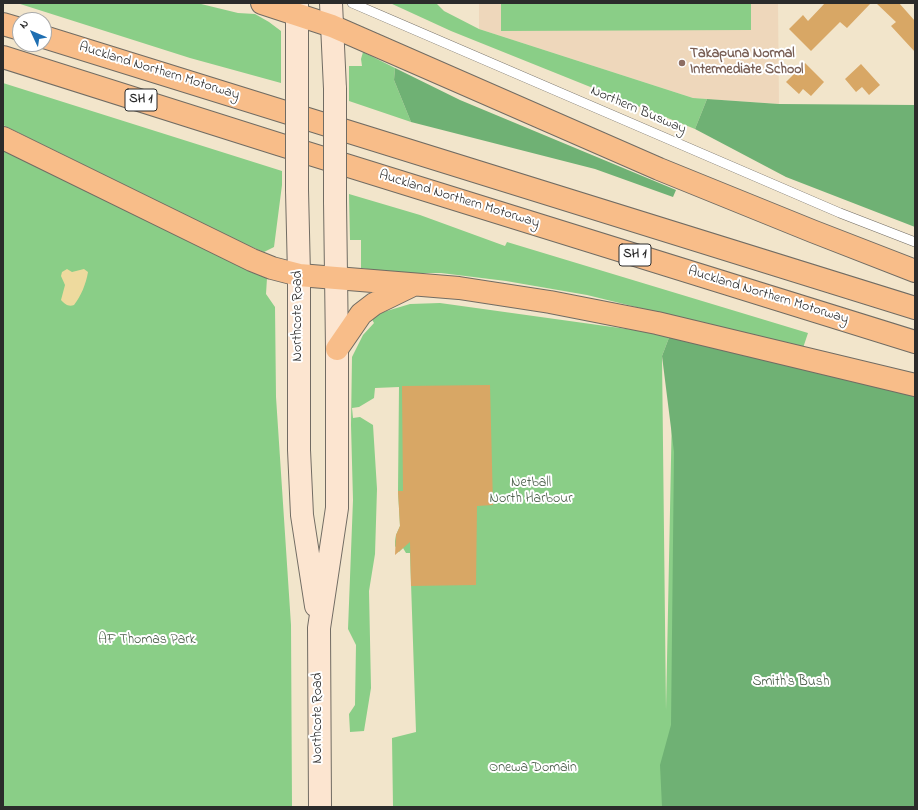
<!DOCTYPE html>
<style>
body{margin:0}
#map{position:relative;width:918px;height:810px;overflow:hidden;background:#f2e5cb;font-family:"Indie Flower",sans-serif}
canvas{display:block}
.frame{position:absolute;inset:0;border:4px solid #2b2b2b;pointer-events:none}
.north{position:absolute;left:12px;top:12px;width:40px;height:40px;box-sizing:border-box;background:#fff;border:1px solid #aaa;border-radius:50%;rotate:314deg;font-size:11px;font-weight:700;line-height:16px;text-align:center;color:#2b2b2b}
.north::after{content:'';display:block;margin:auto;width:14px;height:18px;background:#1f6fb2;clip-path:polygon(50% 0,100% 100%,50% 72%,0 100%)}
</style>
<div id="map">
<canvas width="918" height="810"></canvas>
<div class="frame"></div>
<div class="north">N</div>
</div>
<script>
const ctx = document.querySelector('canvas').getContext('2d');
ctx.lineJoin = 'round';
function paint(path, color) { ctx.fillStyle = color; ctx.fill(path, 'evenodd'); }
function strokePath(path, color, width, dash) { ctx.strokeStyle = color; ctx.lineWidth = width; ctx.lineCap = dash ? 'butt' : 'round'; ctx.setLineDash(dash || []); ctx.stroke(path); }
function write(font, color, halo, rows, align = 'center') {
  ctx.font = font + ' "Indie Flower",sans-serif'; ctx.lineWidth = 4; ctx.setLineDash([]); ctx.textBaseline = 'middle'; ctx.strokeStyle = halo; ctx.fillStyle = color; for (const [text, x, y, turn = 0] of rows) {
    ctx.save(); ctx.translate(x, y); ctx.rotate((+turn || 0) * Math.PI / 180); ctx.textAlign = isNaN(turn) ? turn : align; if (halo) ctx.strokeText(text, 0, 0); ctx.fillText(text, 0, 0); ctx.restore();
  }
}
paint(new Path2D(`
 M 479,3 L 778,3 L 779,104 L 693,98 L 479,29 Z`), '#eed7bb');
paint(new Path2D(`
 M 17,3 L 197,3 L 238,13 L 255,14 L 269,22 L 281,31 L 281,83 L 190,58 Z
 M 390,3 L 436,3 L 444,11 L 479,29 L 693,98 L 707,99 L 695,129 L 451,31 Z
 M 501,3 L 751,3 L 751,30 L 501,31 Z
 M 363,52 L 395,68 L 394,80 L 411,122 L 349,101 L 349,66 L 362,66 L 361,59 Z
 M 3,83 L 282,171 L 282,185 L 274,247 L 264,252 L 242,243 L 3,125 Z
 M 3,149 L 251,272 L 267,278 L 266,294 L 275,307 L 276,397 L 291,625 L 292,807 L 3,807 Z
 M 349,194 L 420,215 L 505,246 L 507,242 L 808,333 L 803,348 L 587,295 L 506,281 L 441,273 L 392,273 L 361,268 L 361,240 L 350,240 Z
 M 440,303 L 670,335 L 662,356 L 666,710 L 673,360 L 915,807 L 393,807 L 392,738 L 416,732 L 410,553 L 406,553 L 403,548 L 399,552 L 395,546 L 395,541 L 396,535 L 400,526 L 398,491 L 399,387 L 375,388 L 374,398 L 359,407 L 352,408 L 353,418 L 360,417 L 373,425 L 377,489 L 375,554 L 369,591 L 371,688 L 364,731 L 350,732 L 349,714 L 355,705 L 356,645 L 348,629 L 353,500 L 351,425 L 352,357 L 363,335 L 374,323 L 370,316 L 410,304 Z`), '#8ace87');
paint(new Path2D(`
 M 395,68 L 460,100 L 676,190 L 673,197 L 595,169 L 411,122 L 394,80 Z
 M 707,99 L 779,104 L 915,105 L 915,227 L 786,177 L 695,129 Z
 M 670,335 L 915,394 L 915,807 L 662,807 L 660,765 L 671,725 L 674,452 L 662,356 Z`), '#6fb174');
paint(new Path2D(`
 M 67,269 L 72,272 L 84,269 L 88,272 C 86,284 81,296 74,305 C 68,307 65,304 61,300 L 65,285 L 61,276 L 62,272 Z`), '#eeda9e');
paint(new Path2D(`
 M 825,3 L 871,3 L 847,28 L 840,22 L 811,51 L 789,29 L 803,15 L 808,21 Z
 M 876,3 L 899,3 L 915,21 L 915,52 L 891,26 L 896,22 Z
 M 805,63 L 824,82 L 811,96 L 803,89 L 799,94 L 786,82 Z
 M 861,64 L 880,85 L 869,95 L 862,87 L 856,92 L 845,79 Z
 M 490,385 L 493,505 L 477,506 L 476,585 L 411,586 L 410,542 L 395,555 L 396,535 L 400,526 L 398,491 L 403,491 L 402,386 Z`), '#d8a765');
const lane = new Path2D(`
 M 352,3 L 840,213 L 915,242`);
const secondary = new Path2D(`
 M 331,3 L 335,89
 M 297,77 L 297,3
 M 297,190 L 299,275 L 299,450 L 302,515 L 316,606
 M 320,807 L 319,628 L 337,508 L 337,349 L 335,201`);
const highway = new Path2D(`
 M 262,3 L 332,26 L 659,169 L 812,231 L 915,271
 M 3,24 L 20,29
 M 44,37 L 915,308
 M 3,57 L 278,144 L 915,342
 M 3,138 L 252,260 L 272,268 L 299,275 L 459,288 L 550,302 L 657,323 L 915,385
 M 337,349 L 361,314 L 374,304 L 413,285`);
strokePath(lane, '#716c63', 10);
strokePath(secondary, '#716c63', 24);
strokePath(highway, '#716c63', 24);
strokePath(lane, '#fff', 9);
strokePath(secondary, '#fce5d0', 22);
strokePath(highway, '#f8bd89', 22);
const secondaryBridge = new Path2D(`
 M 297,77 L 297,190
 M 335,89 L 335,201`);
strokePath(secondaryBridge, '#716c63', 24, []);
strokePath(secondaryBridge, '#fce5d0', 22);
for (const [x, y, r, color] of [
 [682,63,4,"#8d6e63"]
]) { const dot = new Path2D(); dot.arc(x, y, r, 0, 2 * Math.PI); ctx.fillStyle = color; ctx.fill(dot); strokePath(dot, '#fff', 1.5); }
for (const [x, y, w] of [
 [141,100,32],
 [635,255,32]
]) { const box = new Path2D(); box.roundRect(x - w / 2, y - 11, w, 22, 3); ctx.fillStyle = '#fff'; ctx.fill(box); strokePath(box, '#2b2b2b', 1); }
write('bold 13px', '#2b2b2b', null, [
 ["SH 1",141,100],
 ["SH 1",635,255]
]);
write('bold 14px', '#785e54', '#fff', [
 ["Takapuna Normal",690,55],
 ["Intermediate School",690,71]
], 'left');
write('14px', '#2b2b2b', '#fff', [
 ["Auckland Northern Motorway",159,72,17],
 ["Northern Busway",638,111,23],
 ["Auckland Northern Motorway",459,200,17],
 ["Auckland Northern Motorway",768,296,17],
 ["Northcote Road",299,316,-90],
 ["Northcote Road",319,718,-90]
]);
write('14px', '#485c47', '#fff', [
 ["Netball",531,484],
 ["North Harbour",531,500],
 ["AF Thomas Park",147,641],
 ["Smith's Bush",791,683],
 ["Onewa Domain",533,769]
]);
</script>
